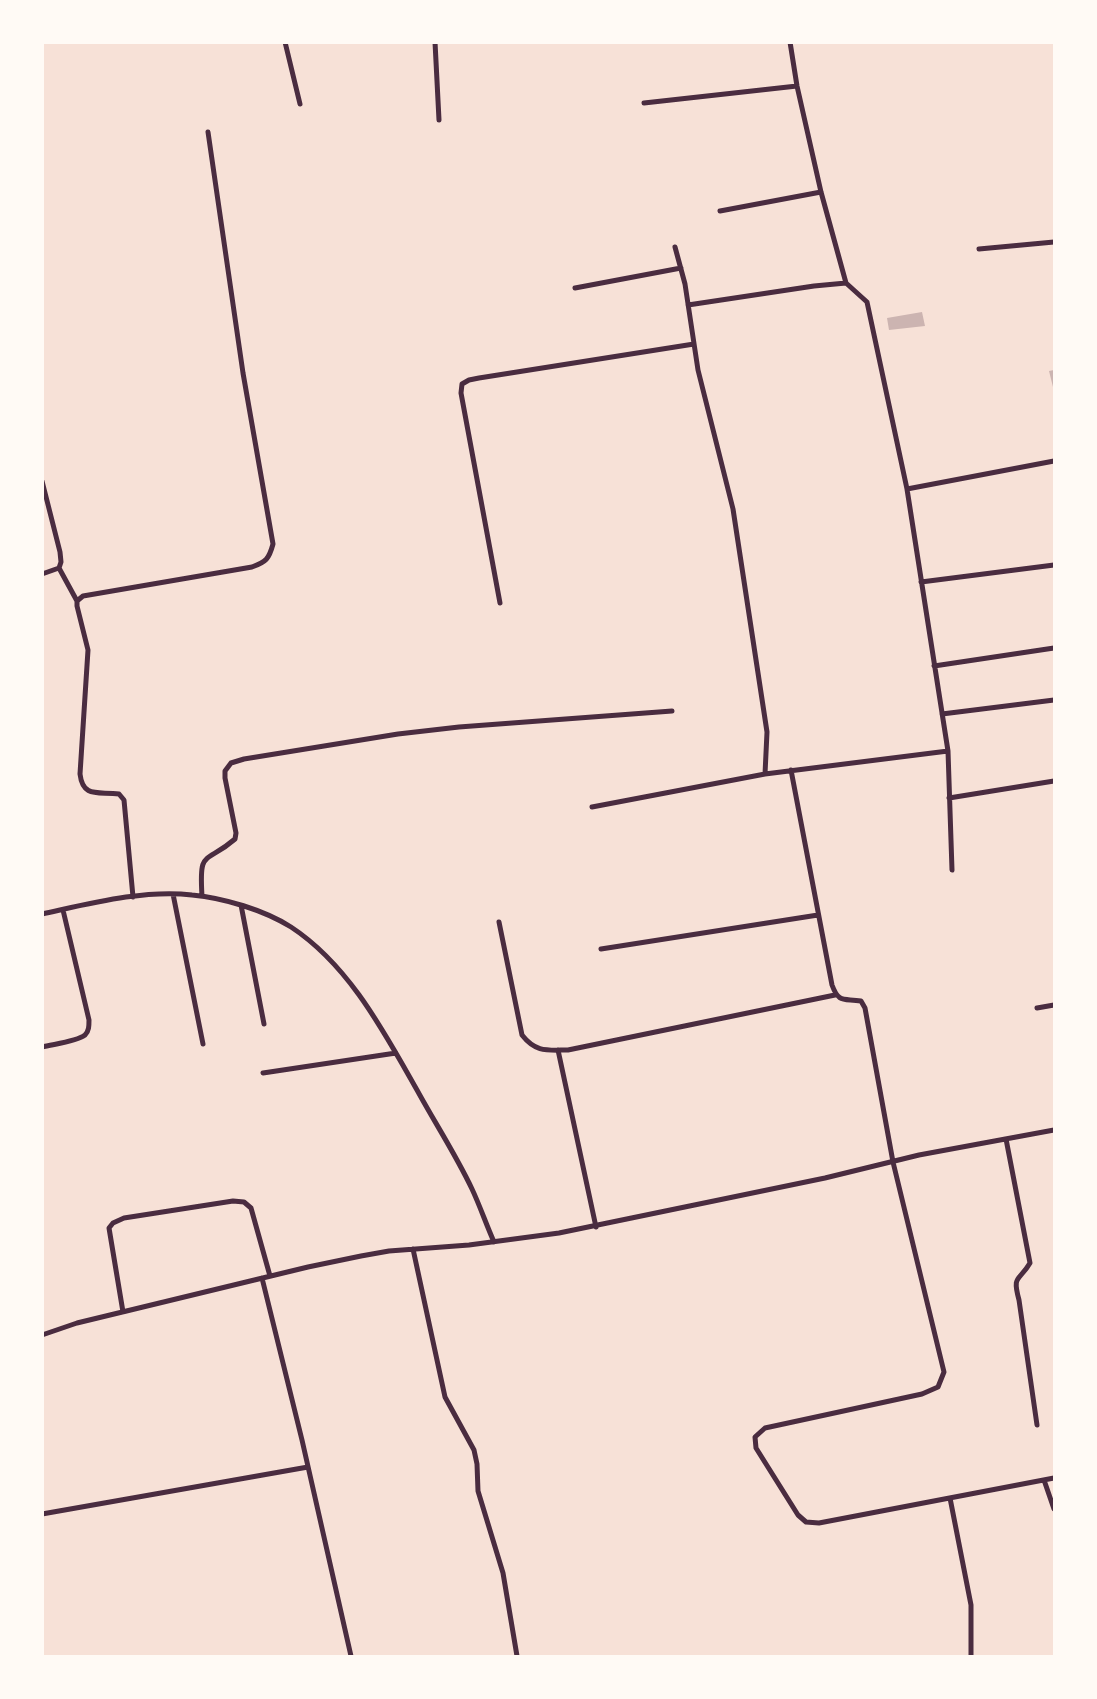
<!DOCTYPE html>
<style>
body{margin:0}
#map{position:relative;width:1097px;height:1699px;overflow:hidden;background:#f7e1d7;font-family:"Fira Sans",sans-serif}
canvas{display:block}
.frame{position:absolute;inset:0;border:44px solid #fffaf5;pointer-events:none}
</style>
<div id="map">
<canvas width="1097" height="1699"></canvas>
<div class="frame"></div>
</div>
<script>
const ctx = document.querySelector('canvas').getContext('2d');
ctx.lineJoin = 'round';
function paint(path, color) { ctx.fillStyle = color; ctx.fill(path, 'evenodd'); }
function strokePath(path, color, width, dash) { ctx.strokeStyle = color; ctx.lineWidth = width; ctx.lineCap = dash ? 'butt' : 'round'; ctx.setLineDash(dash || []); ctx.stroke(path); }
paint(new Path2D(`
 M 922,312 L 925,326 L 889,330 L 887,318 Z
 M 1054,370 L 1054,391 L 1049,371 Z`), '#ccb4b1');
strokePath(new Path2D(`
 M 285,42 L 300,104
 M 435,42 L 439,120
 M 790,42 L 797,86 L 821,192 L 846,283 L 867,302 L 907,489 L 948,751 L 952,870
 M 644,103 L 797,86
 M 720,211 L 821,192
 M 675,247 L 685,284 L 698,370 L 733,509 L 767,732 L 765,774
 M 979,249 L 1054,242
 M 575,288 L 681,268
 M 688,305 L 814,286 L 846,283
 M 42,481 L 60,552 L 61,562 L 59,568 L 42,574
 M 907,489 L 1054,461
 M 59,568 L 77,601
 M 921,582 L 1054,565
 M 500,603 L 461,393 L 462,384 L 469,380 L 479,378 L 694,344
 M 934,666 L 1054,648
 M 942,714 L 1054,700
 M 791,770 L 832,985 C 839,1004 844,998 861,1001 L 865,1008 L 893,1162 L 944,1372 L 938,1387 L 922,1394 L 765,1428 L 755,1437 L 756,1448 L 798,1515 L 806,1522 L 819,1523 L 1054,1478
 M 949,798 L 1054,781
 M 592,807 L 765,774 L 948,751
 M 173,894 L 203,1044
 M 202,896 C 199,848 205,865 235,839 L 236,833 L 225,778 L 225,771 L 231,763 L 244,759 L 398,734 L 459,727 L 672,711
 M 133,897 L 124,800 L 119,794 C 99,791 83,799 80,774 L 88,650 L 77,606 L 77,601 L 83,596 L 252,567 C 266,562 269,559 273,544 L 243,373 L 208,132
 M 241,905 L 264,1024
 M 42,914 C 88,904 145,889 192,895 C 224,898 264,910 291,927 C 349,965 384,1032 417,1090 C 435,1123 456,1155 472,1189 C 480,1206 486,1224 494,1242
 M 499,922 L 522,1035 C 536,1053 548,1050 568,1050 L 835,995
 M 601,949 L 818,915
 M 1037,1008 L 1054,1005
 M 42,1047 C 53,1044 76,1042 85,1035 C 89,1031 89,1026 89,1020 L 63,910
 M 558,1050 L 596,1227
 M 263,1073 L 396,1053
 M 1006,1139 L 1030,1263 C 1019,1282 1012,1274 1019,1300 L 1037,1425
 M 413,1249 L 445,1397 L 474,1450 L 477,1464 L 478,1491 L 503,1573 L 517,1656
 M 262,1278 L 302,1440 L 351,1656
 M 123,1312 L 109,1228 L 113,1223 L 124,1218 L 233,1201 L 244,1202 L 251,1208 L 270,1276
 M 42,1335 L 77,1323 L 308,1267 L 361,1256 L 389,1251 L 469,1245 L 559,1233 L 825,1178 L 919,1155 L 1054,1130
 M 1044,1480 L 1054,1509
 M 950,1498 L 971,1605 L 971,1656
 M 42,1514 L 308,1467`), '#4a2c40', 5);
</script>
